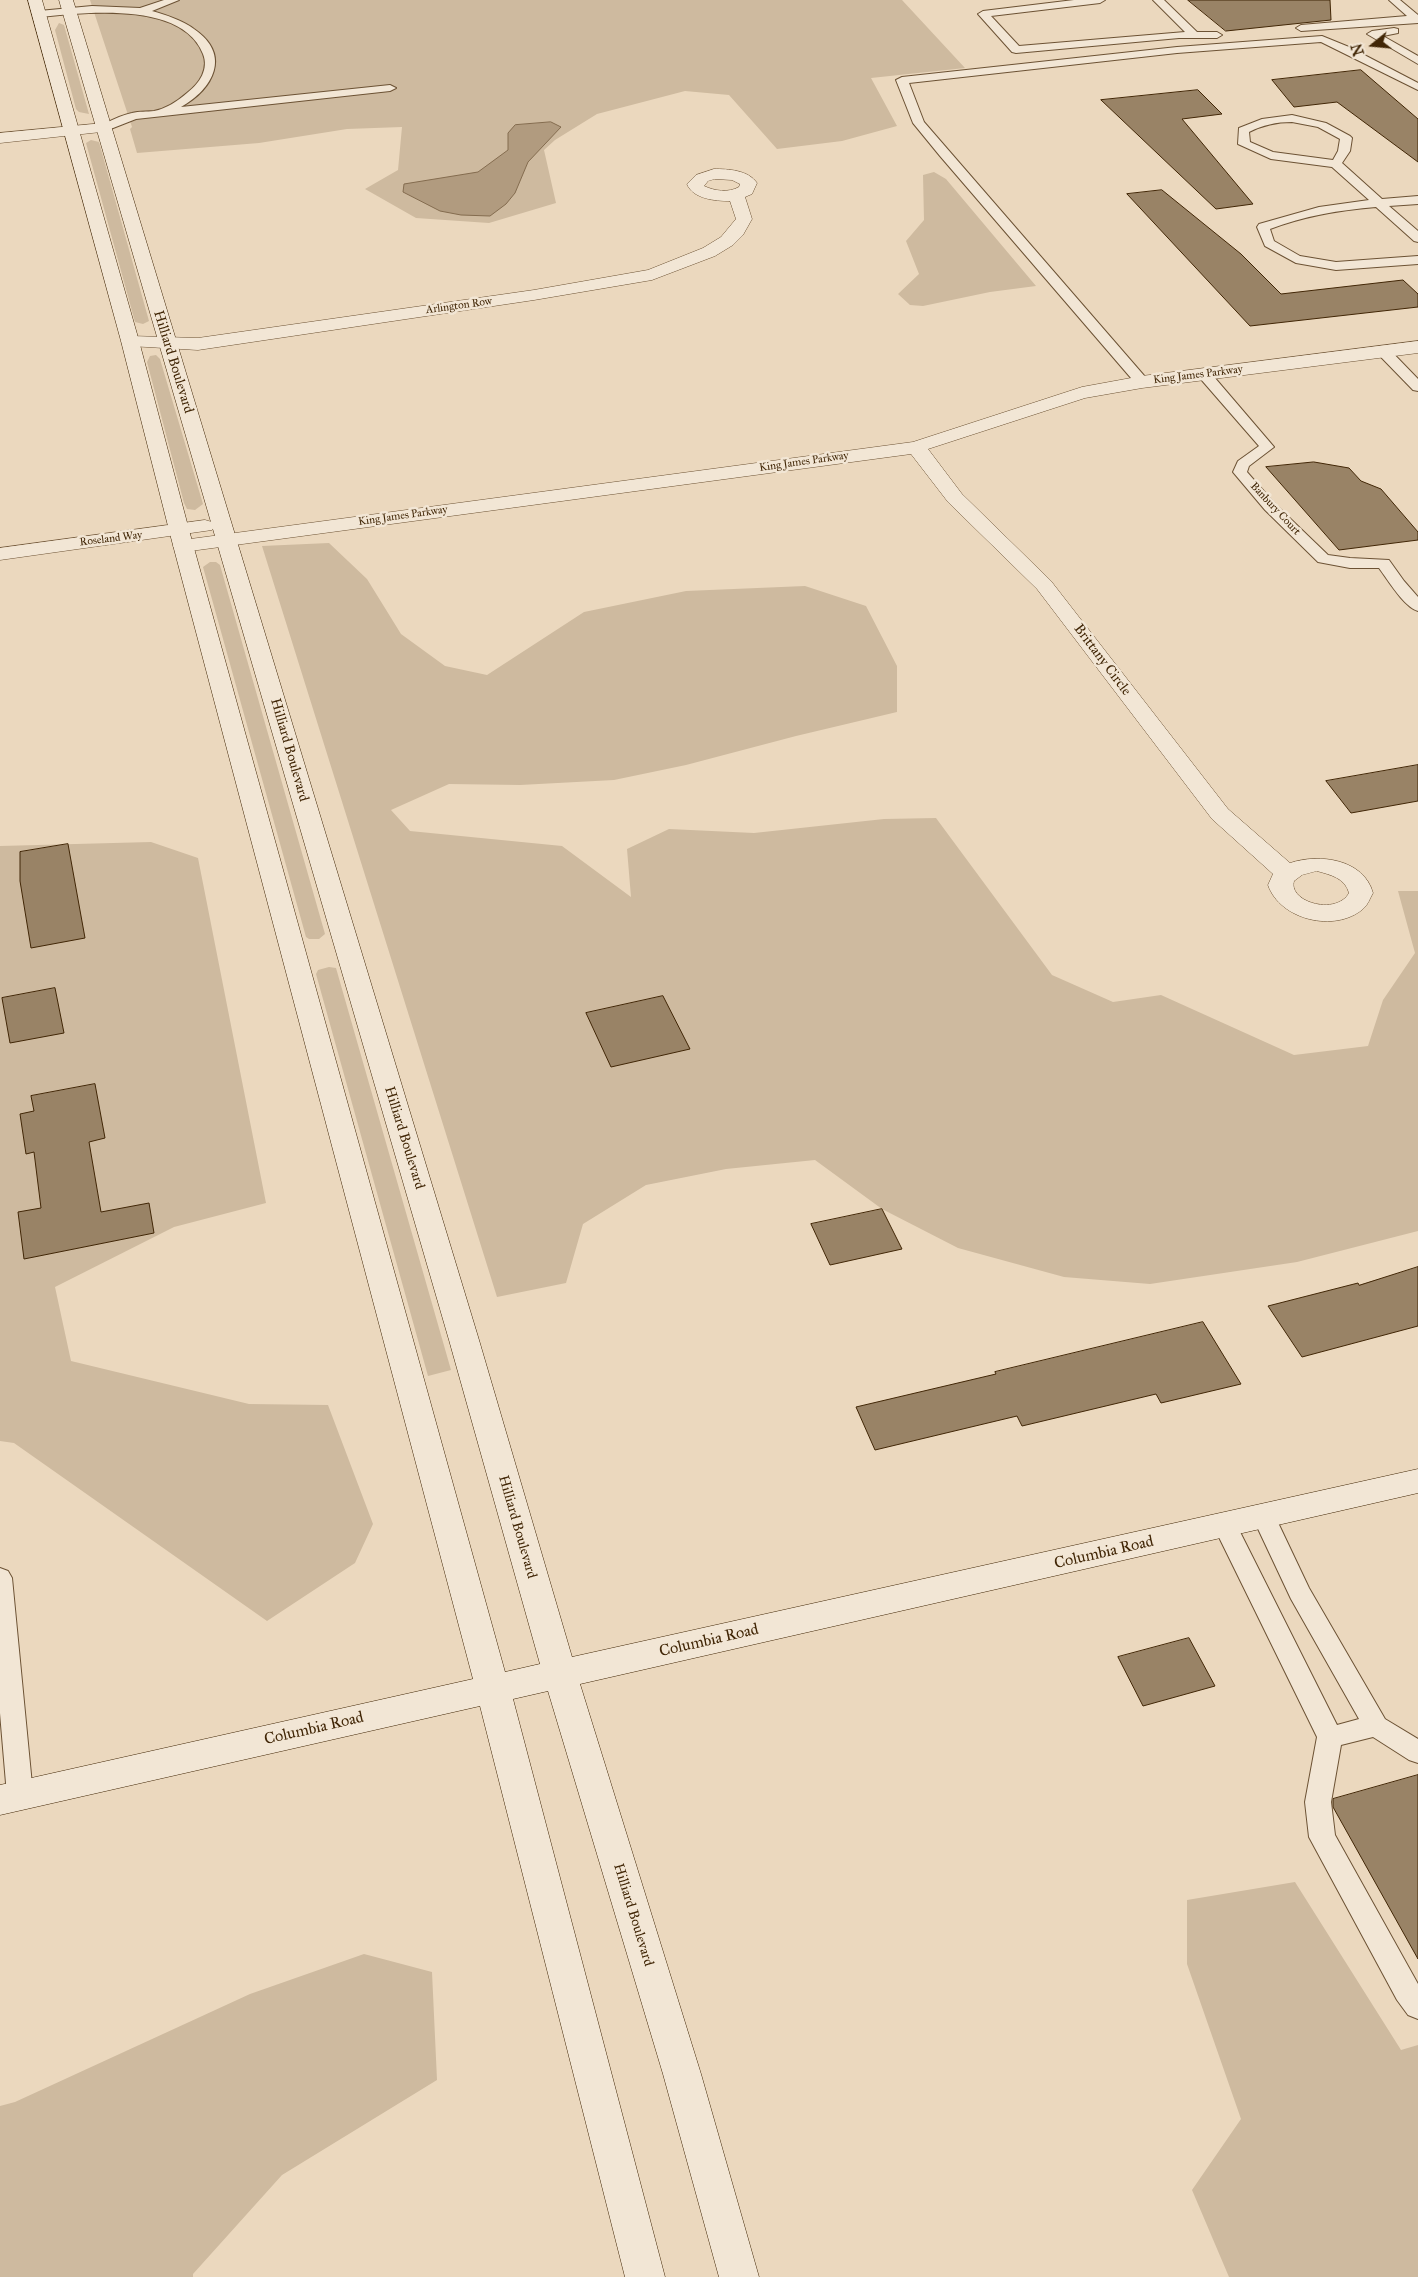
<!DOCTYPE html>
<style>
body{margin:0}
#map{position:relative;width:1418px;height:2277px;overflow:hidden;background:#ebd8be;font-family:"IM FELL Great Primer",serif}
canvas{display:block}
.north{position:absolute;left:1348px;top:20px;width:50px;height:50px;-webkit-text-stroke:4px #f2e6d5;paint-order:stroke;rotate:253deg;font-size:14px;font-weight:700;line-height:20px;text-align:center;color:#412606}
.north::after{content:'';display:block;margin:auto;width:18px;height:22px;background:#412606;clip-path:polygon(50% 0,100% 100%,50% 72%,0 100%)}
</style>
<div id="map">
<canvas width="1418" height="2277"></canvas>
<div class="north">N</div>
</div>
<script>
const ctx = document.querySelector('canvas').getContext('2d');
ctx.lineJoin = 'round';
function paint(path, color) { ctx.fillStyle = color; ctx.fill(path, 'evenodd'); }
function strokePath(path, color, width, dash) { ctx.strokeStyle = color; ctx.lineWidth = width; ctx.lineCap = dash ? 'butt' : 'round'; ctx.setLineDash(dash || []); ctx.stroke(path); }
function write(font, color, halo, rows, align = 'center') {
  ctx.font = font + ' "IM FELL Great Primer",serif'; ctx.lineWidth = 5; ctx.setLineDash([]); ctx.textBaseline = 'middle'; ctx.strokeStyle = halo; ctx.fillStyle = color; for (const [text, x, y, turn = 0] of rows) {
    ctx.save(); ctx.translate(x, y); ctx.rotate((+turn || 0) * Math.PI / 180); ctx.textAlign = isNaN(turn) ? turn : align; if (halo) ctx.strokeText(text, 0, 0); ctx.fillText(text, 0, 0); ctx.restore();
  }
}
paint(new Path2D(`
 M 90,0 L 902,0 L 965,68 L 871,78 L 897,126 L 842,141 L 777,149 L 729,95 L 685,91 L 597,114 L 555,140 L 544,150 L 556,203 L 489,223 L 416,218 L 365,189 L 398,170 L 402,127 L 347,129 L 259,143 L 137,153 L 130,129 L 132,127 Z
 M 59,23 L 64,25 L 89,114 L 79,112 L 76,109 L 55,30 Z
 M 91,140 L 99,142 L 149,321 L 143,324 L 135,322 L 86,143 Z
 M 934,172 L 946,179 L 1036,286 L 990,292 L 923,306 L 910,305 L 898,294 L 919,274 L 906,241 L 924,220 L 923,175 Z
 M 156,355 L 160,359 L 203,504 L 195,510 L 187,509 L 184,503 L 147,362 L 150,356 Z
 M 329,543 L 367,579 L 401,634 L 445,666 L 487,675 L 584,612 L 686,591 L 805,586 L 866,606 L 897,666 L 897,712 L 796,736 L 686,765 L 614,780 L 520,785 L 449,784 L 391,810 L 410,831 L 562,846 L 631,897 L 627,849 L 669,829 L 754,833 L 884,819 L 936,818 L 1052,975 L 1113,1002 L 1161,995 L 1294,1055 L 1368,1046 L 1383,1000 L 1415,953 L 1398,891 L 1418,891 L 1418,1231 L 1297,1262 L 1150,1284 L 1064,1277 L 958,1248 L 882,1209 L 815,1160 L 726,1169 L 646,1185 L 583,1224 L 566,1283 L 497,1297 L 262,546 Z
 M 210,562 L 216,562 L 220,565 L 325,934 L 319,939 L 309,939 L 306,937 L 203,567 Z
 M 151,842 L 198,858 L 266,1203 L 174,1227 L 55,1287 L 71,1361 L 249,1404 L 328,1405 L 373,1524 L 355,1563 L 267,1621 L 14,1443 L 0,1441 L 0,846 Z
 M 329,967 L 336,968 L 451,1370 L 428,1376 L 316,974 L 318,970 Z
 M 1295,1882 L 1401,2050 L 1418,2045 L 1418,2277 L 1229,2277 L 1192,2190 L 1241,2119 L 1187,1964 L 1187,1900 Z
 M 364,1954 L 432,1972 L 437,2080 L 282,2175 L 193,2274 L 193,2277 L 0,2277 L 0,2106 L 15,2102 L 250,1994 Z`), '#ceba9f');
const water = new Path2D(`
 M 551,122 L 561,127 L 528,162 L 515,193 L 506,204 L 490,216 L 461,215 L 440,211 L 403,192 L 404,184 L 478,172 L 508,150 L 508,133 L 515,125 Z`);
paint(water, '#b19b7f');
strokePath(water, '#846c4f', 1);
const building = new Path2D(`
 M 1188,0 L 1330,0 L 1331,20 L 1226,31 Z
 M 1361,70 L 1418,119 L 1418,162 L 1337,102 L 1294,107 L 1272,80 Z
 M 1198,90 L 1222,114 L 1182,119 L 1253,204 L 1216,209 L 1101,100 Z
 M 1162,190 L 1241,254 L 1281,294 L 1403,280 L 1418,294 L 1418,307 L 1250,326 L 1127,194 Z
 M 1314,462 L 1349,468 L 1361,481 L 1381,489 L 1418,532 L 1418,540 L 1339,550 L 1266,467 Z
 M 1418,765 L 1418,801 L 1351,813 L 1326,781 Z
 M 68,844 L 85,938 L 31,948 L 20,881 L 20,852 Z
 M 55,988 L 64,1033 L 10,1043 L 2,998 Z
 M 663,996 L 690,1049 L 611,1067 L 586,1013 Z
 M 95,1084 L 105,1138 L 89,1142 L 101,1212 L 149,1203 L 154,1233 L 24,1259 L 18,1212 L 41,1208 L 34,1152 L 26,1154 L 20,1114 L 34,1111 L 31,1096 Z
 M 882,1209 L 902,1249 L 830,1265 L 811,1224 Z
 M 1418,1267 L 1418,1326 L 1302,1357 L 1268,1306 L 1358,1283 L 1359,1285 Z
 M 1203,1322 L 1241,1384 L 1161,1403 L 1156,1394 L 1022,1426 L 1017,1416 L 875,1450 L 856,1407 L 996,1374 L 995,1372 Z
 M 1189,1638 L 1215,1686 L 1143,1706 L 1118,1657 Z
 M 1418,1775 L 1418,1959 L 1333,1807 L 1333,1799 Z`);
paint(building, '#998366');
strokePath(building, '#412606', 1);
const service = new Path2D(`
 M 164,0 L 179,0 L 152,11 C 166,15 182,20 194,29 C 232,55 213,89 181,107 L 390,85 L 396,88 L 390,91 L 136,119 L 108,130 L 100,130 L 98,128 L 100,126 C 110,121 121,115 132,113 C 139,111 147,112 154,111 C 166,109 179,100 187,93 C 200,83 209,69 203,54 C 182,0 83,13 39,17 L 34,14 L 39,11 L 92,6 L 140,8 Z
 M 1074,0 L 1105,0 L 1100,3 L 991,16 L 1019,46 L 1185,32 L 1153,0 L 1164,0 L 1197,32 L 1217,32 L 1222,35 L 1217,38 L 1179,38 L 1016,53 L 1012,52 L 978,14 L 983,11 Z
 M 1389,0 L 1400,0 L 1418,15 L 1418,23 L 1301,31 L 1296,28 L 1301,25 L 1407,16 Z
 M 1394,28 L 1398,29 L 1398,33 L 1383,36 L 1418,56 L 1418,64 L 1367,34 L 1372,31 Z
 M 1322,36 L 1349,47 L 1418,83 L 1418,90 L 1321,42 L 1177,53 L 909,83 L 924,122 L 1147,379 L 1149,382 L 1142,386 L 1137,385 L 940,156 L 913,123 L 896,80 L 902,77 L 1177,47 Z
 M 1292,115 L 1326,123 L 1350,136 L 1352,138 L 1350,151 L 1342,163 L 1382,199 L 1418,196 L 1418,204 L 1389,206 L 1418,231 L 1418,242 L 1414,241 L 1376,207 C 1340,210 1304,216 1270,229 L 1274,241 L 1300,256 L 1336,262 L 1418,256 L 1418,264 L 1336,270 L 1296,263 L 1265,246 L 1257,227 L 1259,224 L 1319,207 L 1369,200 L 1332,167 L 1271,159 L 1238,144 L 1239,128 L 1262,119 ZM 1292,122 L 1318,127 L 1340,139 L 1338,151 L 1333,160 L 1273,152 L 1250,142 L 1249,132 C 1263,125 1276,122 1292,122 Z
 M 1383,347 L 1388,348 L 1418,379 L 1418,391 L 1413,390 L 1378,354 L 1376,351 L 1378,348 Z
 M 1204,370 L 1209,371 L 1274,447 L 1249,466 L 1247,472 L 1275,504 L 1328,555 L 1350,558 L 1389,560 L 1404,581 L 1418,597 L 1418,611 C 1404,607 1388,580 1379,568 L 1350,568 L 1318,562 L 1265,510 L 1233,472 L 1238,461 L 1259,446 L 1199,377 L 1197,374 Z
 M 1264,1507 L 1272,1510 L 1309,1588 L 1385,1719 L 1418,1739 L 1418,1763 L 1409,1760 L 1373,1737 L 1341,1745 L 1331,1802 L 1335,1835 L 1418,1984 L 1418,2019 L 1408,2015 L 1397,2000 L 1309,1837 L 1305,1802 L 1317,1737 L 1213,1525 L 1217,1518 L 1225,1516 L 1233,1518 L 1337,1725 L 1359,1719 L 1291,1599 L 1252,1516 L 1256,1510 Z
 M 0,1568 L 8,1571 L 12,1578 L 33,1795 L 29,1803 L 20,1806 L 11,1803 L 7,1795 L 0,1713 Z`);
const minor = new Path2D(`
 M 104,123 L 110,125 L 112,128 L 110,131 L 0,143 L 0,133 Z
 M 714,169 C 729,169 748,170 757,183 L 752,194 L 745,197 L 752,219 L 743,235 L 733,245 L 715,256 L 652,280 L 534,300 L 198,350 L 130,346 L 124,345 L 121,341 L 124,337 L 130,336 L 198,338 L 534,290 L 648,270 L 703,248 L 721,237 L 736,219 L 730,201 C 715,201 693,199 687,184 L 696,175 ZM 715,179 L 732,180 L 740,184 L 739,187 C 728,193 715,191 704,186 L 708,181 Z
 M 1418,341 L 1418,353 L 1142,388 L 1085,398 L 928,449 L 962,494 L 1051,581 L 1228,809 L 1290,863 C 1319,853 1364,859 1373,893 C 1370,898 1368,905 1363,909 C 1335,933 1280,920 1268,885 L 1273,874 L 1212,819 L 1037,589 L 948,502 L 911,454 L 183,552 L 176,550 L 173,546 L 176,542 L 183,540 L 913,442 L 1082,387 L 1142,376 ZM 1317,871 C 1331,875 1345,878 1349,893 C 1336,916 1288,902 1294,881 L 1302,875 Z
 M 205,520 L 212,522 L 215,526 L 212,530 L 0,560 L 0,548 Z`);
const secondary = new Path2D(`
 M 28,0 L 42,0 L 139,341 L 189,530 L 505,1672 L 540,1664 L 449,1340 L 59,0 L 73,0 L 479,1340 L 572,1657 L 1418,1469 L 1418,1493 L 580,1684 L 701,2074 L 759,2277 L 719,2277 L 663,2074 L 548,1691 L 513,1699 L 665,2277 L 625,2277 L 480,1706 L 0,1815 L 0,1785 L 473,1679 L 169,530 L 121,341 Z`);
strokePath(service, '#6c5234', 2);
strokePath(minor, '#6c5234', 1);
strokePath(secondary, '#412606', 1);
paint(service, '#f2e6d5');
paint(minor, '#f2e6d5');
paint(secondary, '#f2e6d5');
write('11px', '#412606', '#f2e6d5', [
 ["Arlington Row",459,306,-8],
 ["King James Parkway",1198,375,-7],
 ["King James Parkway",804,462,-8],
 ["Banbury Court",1275,509,47],
 ["King James Parkway",403,516,-8],
 ["Roseland Way",111,539,-7]
]);
write('14px', '#412606', '#f2e6d5', [
 ["Hilliard Boulevard",173,362,73],
 ["Brittany Circle",1102,660,53],
 ["Hilliard Boulevard",289,750,74],
 ["Hilliard Boulevard",404,1138,73],
 ["Hilliard Boulevard",517,1527,74],
 ["Hilliard Boulevard",633,1915,73]
]);
write('16px', '#412606', '#f2e6d5', [
 ["Columbia Road",1104,1553,-13],
 ["Columbia Road",709,1641,-13],
 ["Columbia Road",314,1729,-13]
]);
</script>
